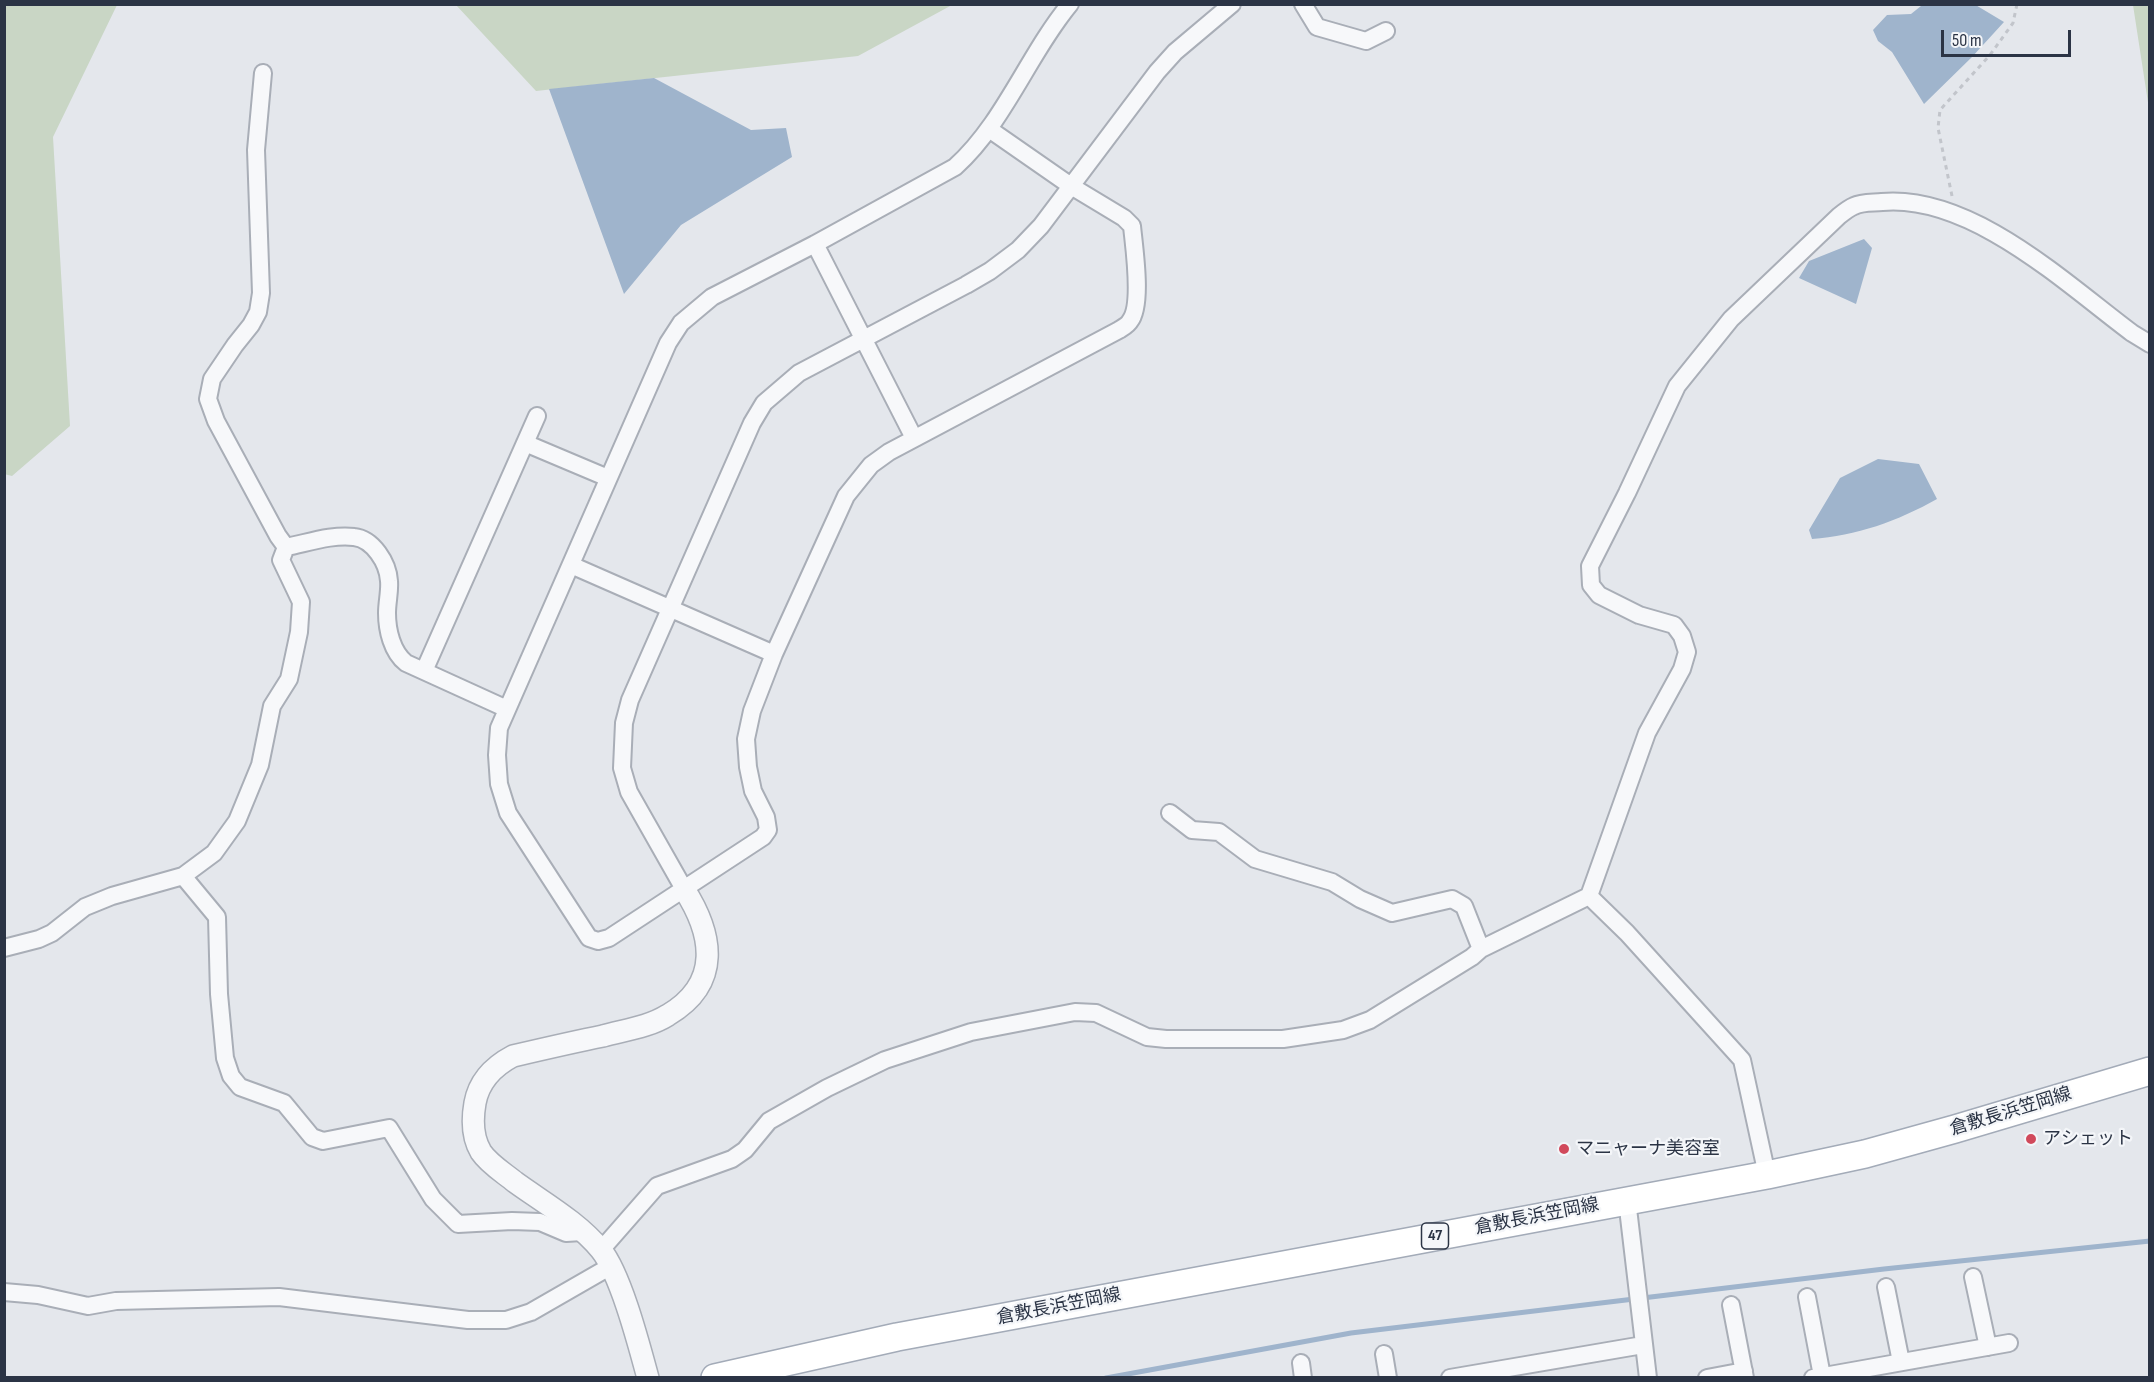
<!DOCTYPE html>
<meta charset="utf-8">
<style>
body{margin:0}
#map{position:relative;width:2154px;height:1382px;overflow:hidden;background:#e4e7ec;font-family:"Sofia Sans Condensed",sans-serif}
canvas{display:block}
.frame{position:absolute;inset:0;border:6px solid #2b3445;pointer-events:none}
.scale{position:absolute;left:1941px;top:30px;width:130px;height:27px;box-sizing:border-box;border:3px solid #2b3445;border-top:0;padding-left:8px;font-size:18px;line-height:21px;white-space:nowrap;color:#2b3445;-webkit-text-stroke:4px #f4f6f9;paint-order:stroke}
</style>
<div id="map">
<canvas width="2154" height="1382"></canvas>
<div class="frame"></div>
<div class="scale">50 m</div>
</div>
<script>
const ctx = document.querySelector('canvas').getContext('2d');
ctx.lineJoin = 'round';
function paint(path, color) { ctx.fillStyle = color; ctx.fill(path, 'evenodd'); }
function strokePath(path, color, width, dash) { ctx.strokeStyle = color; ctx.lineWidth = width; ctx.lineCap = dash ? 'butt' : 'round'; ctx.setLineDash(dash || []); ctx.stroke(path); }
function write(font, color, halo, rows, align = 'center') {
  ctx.font = font + ' "Sofia Sans Condensed","Noto Sans JP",sans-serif'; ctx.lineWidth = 4.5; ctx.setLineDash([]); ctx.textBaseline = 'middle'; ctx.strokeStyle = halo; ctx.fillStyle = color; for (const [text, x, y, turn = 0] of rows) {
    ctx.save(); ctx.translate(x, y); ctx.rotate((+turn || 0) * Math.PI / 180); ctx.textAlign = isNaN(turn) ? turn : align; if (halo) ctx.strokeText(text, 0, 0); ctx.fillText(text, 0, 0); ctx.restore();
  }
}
paint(new Path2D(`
 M 4,5 L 117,5 L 53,137 L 70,426 L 12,476 L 4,474 Z
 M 456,5 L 952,5 L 858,56 L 536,91 Z
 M 2133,5 L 2149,5 L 2149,109 Z`), '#c9d6c5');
paint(new Path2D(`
 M 1974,4 L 2004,22 L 1972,57 L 1924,104 L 1892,52 L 1878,41 L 1873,30 L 1887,15 L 1911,14 L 1921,6 Z
 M 654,78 L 751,130 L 786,128 L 792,157 L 681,225 L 624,294 L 549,89 Z
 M 1864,239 L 1872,248 L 1856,304 L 1799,278 L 1809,261 Z
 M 1878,459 L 1919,464 L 1937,499 C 1898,521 1856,536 1812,539 L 1809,530 L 1840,478 Z`), '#9fb4cc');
strokePath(new Path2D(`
 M 1106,1378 L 1351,1333 L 1884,1269 L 2150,1241`), '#9fb4cc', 5);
const minor = new Path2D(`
 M 1303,4 L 1317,27 L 1366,41 L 1386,31
 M 263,73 L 256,150 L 261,293 L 258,312 L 251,325 L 235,345 L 212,379 L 208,399 L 216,421 L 278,536 L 286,547
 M 989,129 L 1071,186 L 1124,218 L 1132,226 C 1134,247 1143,305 1130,321 C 1128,325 1122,328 1119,330 L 889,452 L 871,465 L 846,496 L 774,654 L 752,711 L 746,739 L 748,767 L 753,791 L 766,817 L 768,830 L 763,837 L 609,938 L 598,941 L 589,938 L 508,813 L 499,784 L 497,755 L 499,728 L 668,343 L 681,323 L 712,297 L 815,244 L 955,167 C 1004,123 1028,55 1070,4
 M 815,244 L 914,438
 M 525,443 L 608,478
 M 286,547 C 307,543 333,534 354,537 C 373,539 388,563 389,581 C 390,591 387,602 387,613 C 387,630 392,652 406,663 L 507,709
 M 571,565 L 774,654
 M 424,671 L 537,416
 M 1170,813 L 1192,830 L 1219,832 L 1255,859 L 1332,882 L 1360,899 L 1392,913 L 1452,899 L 1464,906 L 1481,949
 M 183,876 L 217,917 L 219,994 L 225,1058 L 231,1076 L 240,1087 L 284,1103 L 312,1137 L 323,1141 L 389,1128 L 433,1199 L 458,1224 L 512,1221 L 540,1222 L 566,1233 L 582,1232
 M 684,889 L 629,792 L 622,768 L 624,723 L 630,700 L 752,423 L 764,403 L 799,373 L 966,285 L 990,271 L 1018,250 L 1041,226 L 1157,72 L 1175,52 L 1232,4
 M 1589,896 L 1627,933 L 1742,1060 L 1767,1175
 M 4,948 L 39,939 L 52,933 L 85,907 L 112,896 L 183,876 L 214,853 L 237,821 L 260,765 L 272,706 L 289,679 L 299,632 L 301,602 L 281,560 L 286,547
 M 1627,1200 L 1648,1378
 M 601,1250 L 657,1186 L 732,1159 L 745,1150 L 769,1121 L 827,1088 L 885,1060 L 971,1032 L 1075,1012 L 1096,1013 L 1147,1037 L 1166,1039 L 1283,1039 L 1343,1030 L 1370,1020 L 1472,957 L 1481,949 L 1589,896 L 1647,733 L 1682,669 L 1687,652 L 1682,636 L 1674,625 L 1639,615 L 1599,595 L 1591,585 L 1590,566 L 1627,493 L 1677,386 L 1731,319 L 1839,216 C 1844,212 1849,208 1854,206 C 1862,202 1873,203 1882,202 C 1971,194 2065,283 2132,333 L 2150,344
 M 1973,1277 L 1988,1347
 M 1886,1287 L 1901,1362
 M 4,1292 L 38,1295 L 88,1306 L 116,1301 L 279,1297 L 468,1320 L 506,1320 L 531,1312 L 611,1266
 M 1807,1297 L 1822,1376
 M 1731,1305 L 1745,1378
 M 1384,1354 L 1388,1378
 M 1301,1363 L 1303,1378
 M 1450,1378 L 1643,1345
 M 1707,1378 L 1744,1371
 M 1813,1378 L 2009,1343`);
const tertiary = new Path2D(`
 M 648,1378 C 639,1345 621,1275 601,1250 C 578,1222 544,1203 515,1182 C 504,1173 489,1164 481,1152 C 472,1137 472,1120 475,1103 C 479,1081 494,1066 513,1056 C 543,1049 573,1042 603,1036 C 625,1030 649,1027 668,1015 C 722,983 713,934 684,889`);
const primary = new Path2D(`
 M 715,1378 L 897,1337 L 1767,1175 L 1865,1154 L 1955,1129 L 2150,1071`);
strokePath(minor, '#a9aeb7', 20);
strokePath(tertiary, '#a9aeb7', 24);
strokePath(primary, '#a3abb8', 30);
strokePath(new Path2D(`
 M 1952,196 L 1938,128 L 1940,110 L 1990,55 L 2013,23 L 2017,4`), '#c2c5cb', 3, [4.5, 4.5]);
strokePath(minor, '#f7f8fa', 16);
strokePath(tertiary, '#f7f8fa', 21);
strokePath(primary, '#fff', 27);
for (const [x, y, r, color] of [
 [2031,1139,6,"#d1495b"],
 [1564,1149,6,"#d1495b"]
]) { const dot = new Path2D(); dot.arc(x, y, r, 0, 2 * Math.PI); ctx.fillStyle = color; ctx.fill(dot); strokePath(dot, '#f4f6f9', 2); }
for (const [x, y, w] of [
 [1435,1236,27]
]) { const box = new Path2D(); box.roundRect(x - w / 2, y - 13, w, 26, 4.5); ctx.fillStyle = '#f4f6f9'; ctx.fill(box); strokePath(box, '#2b3445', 1.5); }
write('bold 16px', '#2b3445', null, [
 ["47",1435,1236]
]);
write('18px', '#2b3445', '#f4f6f9', [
 ["倉敷長浜笠岡線",2011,1112,-17],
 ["倉敷長浜笠岡線",1537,1217,-11],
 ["倉敷長浜笠岡線",1059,1307,-11]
]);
write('18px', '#2b3445', '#f4f6f9', [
 ["アシェット",2043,1139],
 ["マニャーナ美容室",1576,1149]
], 'left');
</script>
